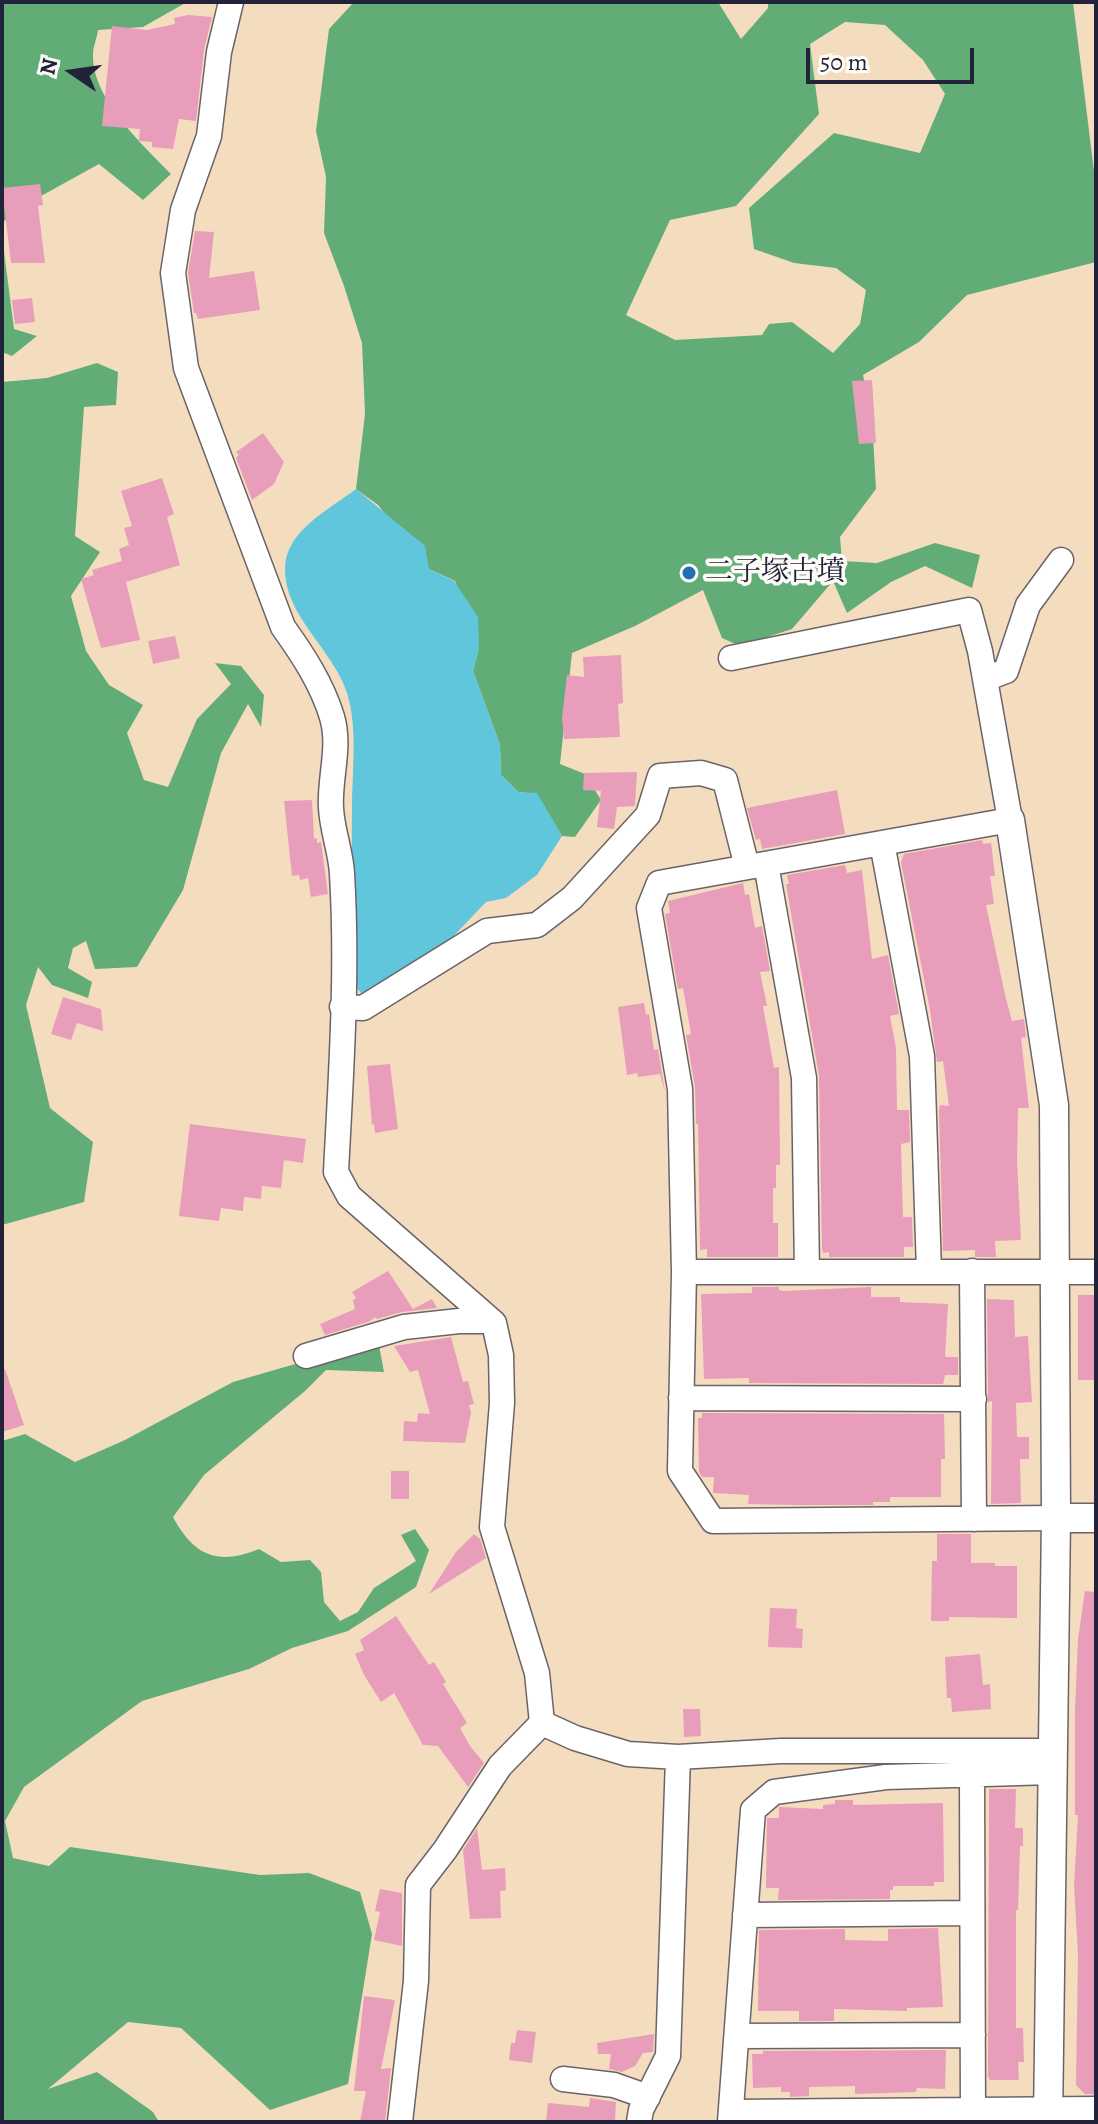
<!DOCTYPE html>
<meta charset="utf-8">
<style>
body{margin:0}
#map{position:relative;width:1098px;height:2124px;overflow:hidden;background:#f4ddbf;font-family:Alegreya,serif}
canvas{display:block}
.frame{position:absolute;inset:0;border:4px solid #22223b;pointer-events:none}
.north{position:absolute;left:32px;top:32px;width:80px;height:80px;-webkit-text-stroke:6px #fdfcf7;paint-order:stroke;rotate:283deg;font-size:22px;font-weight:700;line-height:32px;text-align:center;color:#22223b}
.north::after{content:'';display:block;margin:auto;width:28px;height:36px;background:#22223b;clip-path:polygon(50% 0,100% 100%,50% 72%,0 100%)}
.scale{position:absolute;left:806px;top:48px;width:168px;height:36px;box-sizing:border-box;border:4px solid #22223b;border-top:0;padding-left:10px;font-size:24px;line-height:28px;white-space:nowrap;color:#22223b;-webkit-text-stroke:6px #fdfcf7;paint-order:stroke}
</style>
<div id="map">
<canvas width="1098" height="2124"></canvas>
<div class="frame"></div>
<div class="north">N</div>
<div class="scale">50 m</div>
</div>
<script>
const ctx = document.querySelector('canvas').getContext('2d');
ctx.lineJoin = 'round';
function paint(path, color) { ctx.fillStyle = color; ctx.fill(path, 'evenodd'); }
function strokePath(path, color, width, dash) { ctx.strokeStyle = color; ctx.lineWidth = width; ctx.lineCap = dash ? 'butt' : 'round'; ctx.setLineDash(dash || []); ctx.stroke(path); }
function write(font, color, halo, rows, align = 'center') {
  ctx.font = font + ' Alegreya,"Noto Serif JP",serif'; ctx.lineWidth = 7; ctx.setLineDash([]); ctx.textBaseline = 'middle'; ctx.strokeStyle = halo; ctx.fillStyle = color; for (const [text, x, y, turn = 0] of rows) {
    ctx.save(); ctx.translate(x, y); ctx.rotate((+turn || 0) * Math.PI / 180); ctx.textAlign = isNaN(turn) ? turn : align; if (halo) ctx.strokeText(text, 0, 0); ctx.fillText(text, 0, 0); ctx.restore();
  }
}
paint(new Path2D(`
 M 2,2 L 187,2 L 143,27 L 98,30 C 97,38 93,47 93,55 C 92,99 143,145 171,174 L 143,200 L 99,164 L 12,212 L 2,224 Z
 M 354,2 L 718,2 L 741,39 L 768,8 L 768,2 L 1073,2 L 1096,187 L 1096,262 L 967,295 L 919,342 L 863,375 L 872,419 L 876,489 L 840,537 L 842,561 L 877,563 L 935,543 L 980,555 L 972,588 L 925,566 L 891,582 L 847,613 L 833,581 L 792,629 L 740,646 L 722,638 L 703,590 L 635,626 L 572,653 L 560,764 L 585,774 L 601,800 L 575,837 L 562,836 L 537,794 L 518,792 L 501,775 L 500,745 L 473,671 L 479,648 L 455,581 L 429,569 L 378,505 L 356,489 L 365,414 L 362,343 L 344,286 L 324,233 L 326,177 L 316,131 L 329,29 ZM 845,22 L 885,25 L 923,60 L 945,94 L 920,153 L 834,133 L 749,208 L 754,249 L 794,263 L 836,268 L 866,290 L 860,324 L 833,353 L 792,322 L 769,324 L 762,335 L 675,340 L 626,315 L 670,220 L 736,206 L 819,114 L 810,44 Z
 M 2,236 L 14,329 L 37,336 L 12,356 L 2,352 Z
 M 97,363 L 118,372 L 116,405 L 84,407 L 75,536 L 100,552 L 71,596 L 86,651 L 109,685 L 143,705 L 127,733 L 144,780 L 168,787 L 197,719 L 231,684 L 215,663 L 241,666 L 264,695 L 261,727 L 248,704 L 221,753 L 183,890 L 137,967 L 95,969 L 86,941 L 73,948 L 68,968 L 92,982 L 88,998 L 52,985 L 38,967 L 26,1005 L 50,1108 L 93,1142 L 84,1202 L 2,1225 L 2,382 L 47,378 Z
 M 378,1340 L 384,1372 L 326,1370 L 305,1391 L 204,1475 L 173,1517 C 194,1556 218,1566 259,1549 L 281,1562 L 310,1560 L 321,1572 L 324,1602 L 340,1621 L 358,1612 L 374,1588 L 416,1561 L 401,1535 L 415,1529 L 429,1550 L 416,1587 L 348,1631 L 292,1648 L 249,1669 L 142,1701 L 24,1787 L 5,1821 L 13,1858 L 49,1866 L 70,1847 L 260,1875 L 309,1873 L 360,1892 L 372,1934 L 348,2084 L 270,2110 L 181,2028 L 128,2022 L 48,2089 L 97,2072 L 153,2112 L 159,2122 L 2,2122 L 2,1441 L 25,1434 L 75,1462 L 125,1440 L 233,1382 Z`), '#62ad77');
paint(new Path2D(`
 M 356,489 L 425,546 L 429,569 L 454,581 L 478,617 L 479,648 L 473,671 L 500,745 L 501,775 L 518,792 L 537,793 L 562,836 L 537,875 L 506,898 L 486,902 L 447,943 L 366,999 L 355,986 C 354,927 351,868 352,809 C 352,772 358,728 347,693 C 333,649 284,616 285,568 C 286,530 329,510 356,489 Z`), '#5fc6dc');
paint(new Path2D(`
 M 188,15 L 212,17 L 204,50 L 196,121 L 179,119 L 173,149 L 152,147 L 152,142 L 139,141 L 140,129 L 102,126 L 112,26 L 147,30 L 175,24 L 174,18 Z
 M 40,184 L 43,205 L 38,206 L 45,263 L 11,263 L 2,188 Z
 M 195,231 L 214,232 L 209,278 L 254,271 L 260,310 L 198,319 L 196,313 L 194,313 L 188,273 Z
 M 32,298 L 35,322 L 15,324 L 12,300 Z
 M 872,380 L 876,443 L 859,444 L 852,381 Z
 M 263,433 L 284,462 L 274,484 L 252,500 L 236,458 L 239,455 L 236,452 Z
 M 162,478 L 174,514 L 167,517 L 180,565 L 126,582 L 140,640 L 101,648 L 81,579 L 94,575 L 92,570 L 122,561 L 119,549 L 129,545 L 124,528 L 132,526 L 121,491 Z
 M 175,636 L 180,658 L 153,664 L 148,641 Z
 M 621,655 L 623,703 L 618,704 L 620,737 L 564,739 L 562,718 L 567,675 L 584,677 L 583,657 Z
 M 637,772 L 635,806 L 617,807 L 614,829 L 597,827 L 601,791 L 583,790 L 584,773 Z
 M 837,790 L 845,834 L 762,849 L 760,839 L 756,840 L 747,808 Z
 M 312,800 L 314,839 L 317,838 L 317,843 L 321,842 L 328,894 L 311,897 L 308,878 L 300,880 L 299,875 L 292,876 L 284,801 Z
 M 982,840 L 983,844 L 991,843 L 995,876 L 990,876 L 994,904 L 986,905 L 1005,995 L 1012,1021 L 1024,1019 L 1026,1037 L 1021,1038 L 1029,1108 L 1018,1108 L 1017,1161 L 1021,1240 L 995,1241 L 996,1257 L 975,1257 L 975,1250 L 943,1251 L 939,1110 L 940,1105 L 949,1106 L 943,1061 L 937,1062 L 930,1010 L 901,862 L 904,854 Z
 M 845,865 L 847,873 L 862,870 L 872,959 L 888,955 L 899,1014 L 890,1016 L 896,1048 L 897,1110 L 909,1110 L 910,1142 L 901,1144 L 903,1217 L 912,1217 L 913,1247 L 904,1247 L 904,1257 L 829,1257 L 829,1252 L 823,1253 L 822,1248 L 819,1076 L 786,884 L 789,884 L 787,875 Z
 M 743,883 L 745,895 L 749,894 L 755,928 L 762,926 L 770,971 L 760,972 L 767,1006 L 763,1006 L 774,1068 L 779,1067 L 780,1165 L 776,1165 L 776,1188 L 773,1188 L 773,1223 L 778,1223 L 778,1257 L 707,1257 L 707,1249 L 700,1250 L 698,1124 L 696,1124 L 695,1087 L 686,1035 L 691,1034 L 683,988 L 678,989 L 665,914 L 670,913 L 668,901 Z
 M 63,997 L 101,1009 L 103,1031 L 77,1023 L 71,1040 L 51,1034 Z
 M 644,1003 L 646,1015 L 649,1014 L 654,1050 L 658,1049 L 665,1092 L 660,1074 L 638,1077 L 637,1073 L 627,1075 L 618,1007 Z
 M 390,1064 L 398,1129 L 375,1133 L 374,1124 L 372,1125 L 367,1066 Z
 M 190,1124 L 306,1139 L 303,1163 L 284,1160 L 281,1188 L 262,1186 L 261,1199 L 244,1197 L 243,1211 L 221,1208 L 219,1221 L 179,1216 Z
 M 388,1271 L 413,1309 L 432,1299 L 437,1308 L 402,1312 L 377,1319 L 376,1317 L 368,1322 L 325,1335 L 320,1324 L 355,1309 L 353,1300 L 356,1298 L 352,1292 Z
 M 752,1287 L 779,1287 L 779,1290 L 784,1291 L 871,1287 L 871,1297 L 900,1297 L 900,1302 L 948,1304 L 945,1357 L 958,1357 L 958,1375 L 945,1375 L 943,1384 L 749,1383 L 749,1378 L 704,1379 L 701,1294 L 752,1293 Z
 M 1078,1295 L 1096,1295 L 1096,1380 L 1078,1380 Z
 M 987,1299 L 1014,1300 L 1015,1337 L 1028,1336 L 1032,1402 L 1016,1403 L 1017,1437 L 1029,1437 L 1029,1459 L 1020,1459 L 1021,1503 L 991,1504 L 992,1401 L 988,1402 L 988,1395 Z
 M 451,1337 L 463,1382 L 468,1381 L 474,1404 L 469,1405 L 471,1413 L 465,1443 L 403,1441 L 404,1421 L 417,1422 L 418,1413 L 430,1414 L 418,1370 L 410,1372 L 394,1346 Z
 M 5,1369 L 24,1425 L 2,1432 L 2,1370 Z
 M 702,1413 L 944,1414 L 945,1459 L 941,1459 L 941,1497 L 890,1497 L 890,1502 L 873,1502 L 873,1505 L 796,1505 L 748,1504 L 749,1495 L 713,1493 L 714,1477 L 702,1477 L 699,1472 L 698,1418 L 702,1418 Z
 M 391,1471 L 409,1471 L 409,1499 L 391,1499 Z
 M 474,1534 L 480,1539 L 486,1558 L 429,1594 L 456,1552 Z
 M 937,1534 L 971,1534 L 971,1563 L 995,1563 L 995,1566 L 1017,1566 L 1017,1618 L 949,1617 L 949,1621 L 931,1621 L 932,1561 L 937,1561 Z
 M 1085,1591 L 1096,1592 L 1096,2094 L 1085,2094 L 1076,2085 L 1078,1954 L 1074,1886 L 1078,1815 L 1075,1815 L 1075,1711 L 1078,1639 Z
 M 770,1608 L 797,1609 L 796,1628 L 803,1629 L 802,1648 L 768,1647 Z
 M 396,1616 L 429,1665 L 434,1662 L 446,1682 L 443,1684 L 467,1723 L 460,1728 L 470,1746 L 484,1763 L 468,1787 L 438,1746 L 423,1745 L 394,1693 L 381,1702 L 364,1675 L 355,1654 L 364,1650 L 360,1640 Z
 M 980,1654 L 983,1685 L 990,1684 L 991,1709 L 952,1712 L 951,1698 L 947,1698 L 945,1657 Z
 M 683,1709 L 700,1709 L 701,1736 L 684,1737 Z
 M 989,1789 L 1016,1789 L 1015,1828 L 1023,1828 L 1023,1846 L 1020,1846 L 1018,1910 L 1016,1910 L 1016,2028 L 1023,2028 L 1024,2062 L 1018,2062 L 1019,2080 L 990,2080 L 988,2076 Z
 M 835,1800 L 853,1800 L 853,1805 L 943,1803 L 944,1882 L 934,1882 L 934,1886 L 893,1886 L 893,1890 L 890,1890 L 890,1899 L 778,1900 L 779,1888 L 766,1888 L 767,1818 L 779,1818 L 779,1807 L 823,1809 L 823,1805 L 835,1804 Z
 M 477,1828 L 482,1870 L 505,1868 L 506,1890 L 500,1891 L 501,1918 L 470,1919 L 463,1850 Z
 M 380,1889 L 402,1893 L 402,1946 L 374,1940 L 380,1912 L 375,1911 Z
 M 938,1928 L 943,2007 L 907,2008 L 907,2011 L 834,2009 L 834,2021 L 799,2021 L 799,2011 L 758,2011 L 759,1930 L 845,1929 L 845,1940 L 888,1941 L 888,1929 Z
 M 364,1996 L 395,2000 L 381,2069 L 391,2068 L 385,2122 L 360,2122 L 366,2091 L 354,2091 Z
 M 517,2030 L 536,2032 L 532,2063 L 509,2060 L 511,2043 L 515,2043 Z
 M 654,2034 L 653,2052 L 643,2053 L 635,2066 L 622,2072 L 609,2069 L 611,2054 L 598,2054 L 597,2043 Z
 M 946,2050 L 945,2089 L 917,2088 L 916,2092 L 855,2094 L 855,2086 L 809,2087 L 809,2096 L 790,2097 L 790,2092 L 781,2092 L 781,2087 L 753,2088 L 752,2054 L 763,2054 L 763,2051 Z
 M 590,2098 L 616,2102 L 615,2122 L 546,2122 L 548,2103 L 589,2107 Z`), '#e89dba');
const minor = new Path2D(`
 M 231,2 L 219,52 L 209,136 L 183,210 L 173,273 L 186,368 L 283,627 C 303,655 322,684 332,717 C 341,747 329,779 331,808 C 332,830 341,852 342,874 C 348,973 341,1074 336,1172 L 349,1196 L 494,1323 L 501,1355 L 502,1403 L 492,1527 L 537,1673 L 542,1723 L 500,1766 L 445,1850 L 418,1885 L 416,1981 L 400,2122
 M 731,658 L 969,610 L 980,651 L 1010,820 L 659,883 L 649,908 L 680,1089 L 684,1272 L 680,1471 L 713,1521 L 1056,1518
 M 985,679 L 1006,671 L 1028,605 L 1061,560
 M 882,843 L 922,1056 L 929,1271
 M 766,864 L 804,1078 L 807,1272
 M 342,1007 L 363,1008 L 487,931 L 537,925 L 572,898 L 648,815 L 660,776 L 701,773 L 725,780 L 747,867
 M 972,1271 L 974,1519
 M 684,1272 L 1096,1272
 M 306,1356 L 404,1327 L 459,1321 L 490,1321
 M 681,1398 L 974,1399
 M 542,1723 L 575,1738 L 628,1754 L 678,1757 L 781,1751 L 1053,1751
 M 972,1775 L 973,2122
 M 745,1915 L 972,1913
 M 737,2036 L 973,2035
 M 563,2079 L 614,2085 L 648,2097
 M 731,2112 L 1096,2109
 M 639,2122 L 641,2110 L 668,2056 L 678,1757
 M 730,2122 L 753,1810 L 774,1792 L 886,1777 L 1052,1772`);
const tertiary = new Path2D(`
 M 1010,820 L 1054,1105 L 1056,1518 L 1048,2122
 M 1056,1518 L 1096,1518`);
strokePath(minor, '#6c6369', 27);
strokePath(tertiary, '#6c6369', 31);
strokePath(minor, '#fff', 24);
strokePath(tertiary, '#fff', 28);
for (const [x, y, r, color] of [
 [689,573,8,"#1f6fb2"]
]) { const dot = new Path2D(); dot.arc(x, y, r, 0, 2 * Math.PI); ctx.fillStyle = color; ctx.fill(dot); strokePath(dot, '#fdfcf7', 3); }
write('28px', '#22223b', '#fdfcf7', [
 ["二子塚古墳",705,573]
], 'left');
</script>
